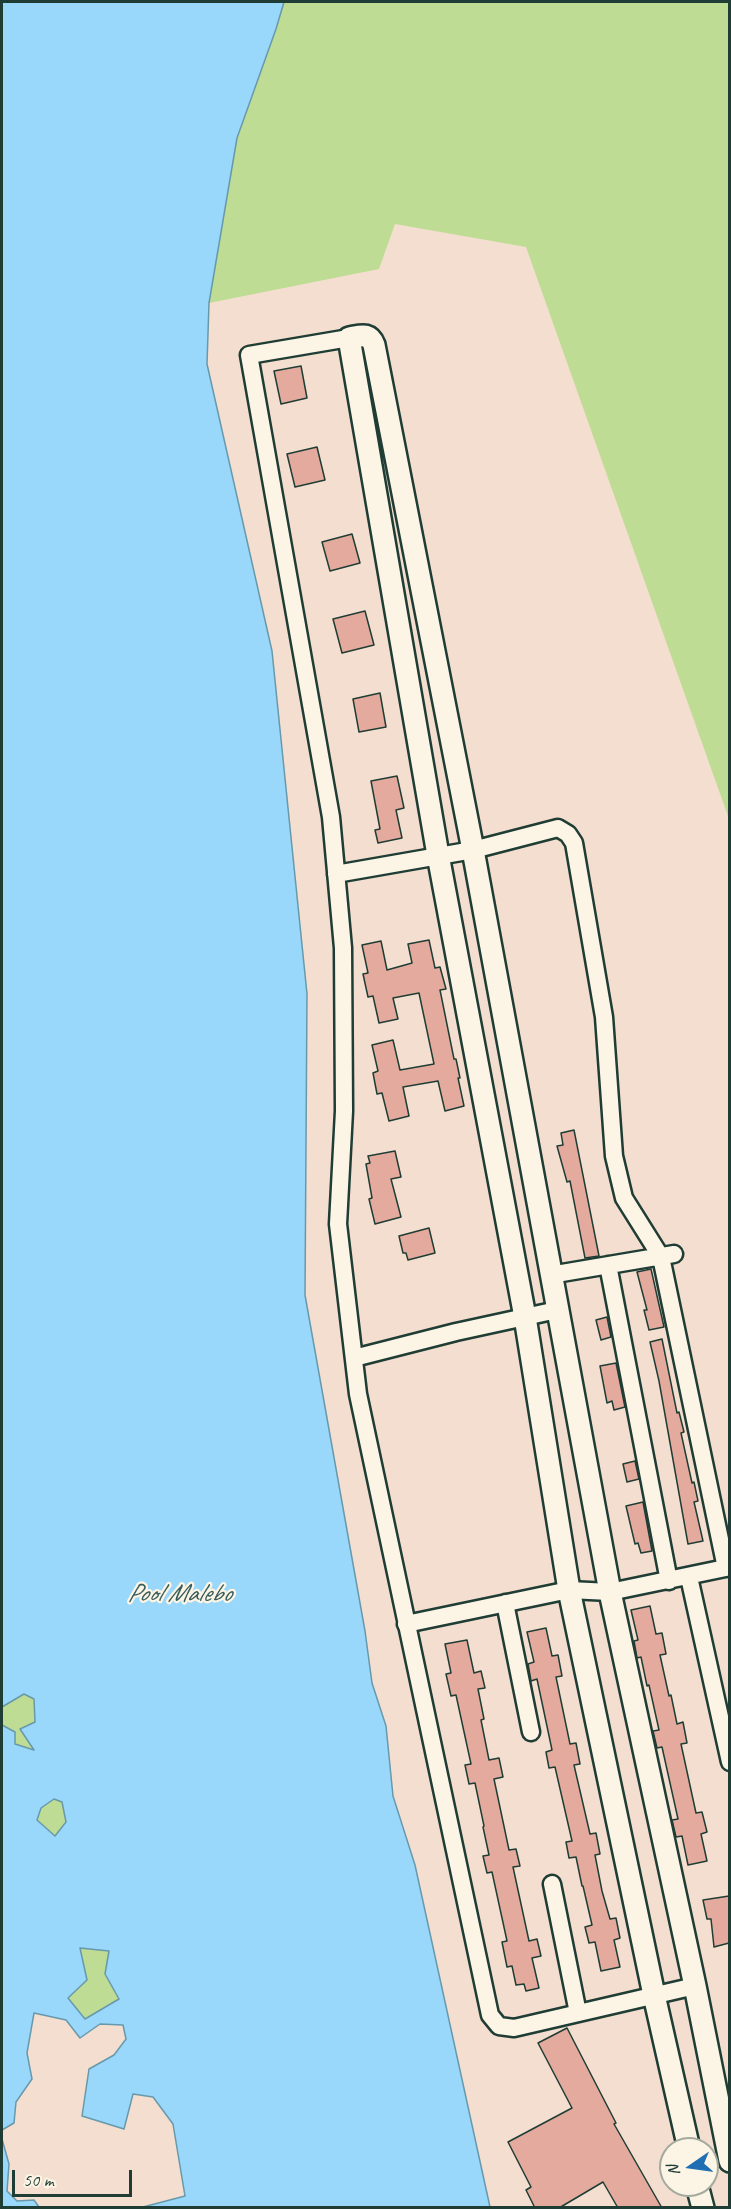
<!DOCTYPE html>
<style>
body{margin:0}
#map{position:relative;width:731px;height:2209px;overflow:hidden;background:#f4decf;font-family:Caveat,sans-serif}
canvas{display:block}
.frame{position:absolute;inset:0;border:3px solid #1f3d34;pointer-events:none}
.north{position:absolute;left:659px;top:2137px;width:60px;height:60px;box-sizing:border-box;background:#fcf5e5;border:2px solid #a4ab9e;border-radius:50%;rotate:257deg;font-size:16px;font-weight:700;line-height:24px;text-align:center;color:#1f3d34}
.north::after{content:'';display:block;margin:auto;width:21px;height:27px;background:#1f6fb2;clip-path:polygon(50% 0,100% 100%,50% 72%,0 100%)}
.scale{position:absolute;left:12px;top:2170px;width:120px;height:27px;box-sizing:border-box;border:3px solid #1f3d34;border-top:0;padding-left:8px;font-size:18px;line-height:21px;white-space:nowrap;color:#1f3d34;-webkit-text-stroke:4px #fcf5e5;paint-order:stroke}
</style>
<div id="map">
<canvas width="731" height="2209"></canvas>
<div class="frame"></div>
<div class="north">N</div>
<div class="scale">50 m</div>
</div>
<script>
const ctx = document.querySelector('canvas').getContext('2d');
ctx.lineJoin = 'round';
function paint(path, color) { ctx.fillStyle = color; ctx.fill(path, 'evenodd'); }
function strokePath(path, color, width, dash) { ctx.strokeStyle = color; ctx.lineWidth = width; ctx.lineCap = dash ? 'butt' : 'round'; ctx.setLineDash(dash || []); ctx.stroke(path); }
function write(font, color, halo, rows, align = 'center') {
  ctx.font = font + ' Caveat,sans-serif'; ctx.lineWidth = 4.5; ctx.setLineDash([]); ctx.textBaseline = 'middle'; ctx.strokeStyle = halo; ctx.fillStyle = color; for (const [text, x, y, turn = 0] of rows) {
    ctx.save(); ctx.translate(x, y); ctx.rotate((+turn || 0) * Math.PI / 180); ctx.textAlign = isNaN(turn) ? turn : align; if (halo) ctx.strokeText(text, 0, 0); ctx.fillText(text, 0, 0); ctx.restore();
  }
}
paint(new Path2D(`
 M 284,2 L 729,2 L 729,819 L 526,247 L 395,224 L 379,269 L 209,303 L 237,138 L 276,29 Z
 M 24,1694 L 34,1699 L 35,1751 L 14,1744 L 2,1725 L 2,1707 Z
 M 54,1798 L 62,1802 L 66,1822 L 55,1836 L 37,1820 L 41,1808 Z
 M 80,1948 L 109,1950 L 105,1974 L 119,1999 L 84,2019 L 68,1998 L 87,1980 Z`), '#bedc94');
const water = new Path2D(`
 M 2,2 L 284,2 L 276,29 L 237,138 L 209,303 L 207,364 L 272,651 L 307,994 L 305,1295 L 365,1631 L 372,1683 L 386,1726 L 393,1796 L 415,1865 L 490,2207 L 143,2207 L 185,2196 L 173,2124 L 153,2097 L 133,2094 L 124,2129 L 82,2116 L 89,2069 L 114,2055 L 126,2039 L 123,2025 L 100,2024 L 80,2038 L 66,2020 L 34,2013 L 27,2053 L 32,2079 L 16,2102 L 14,2123 L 2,2130 L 2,1725 L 15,1732 L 15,1744 L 34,1750 L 20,1729 L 35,1722 L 34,1699 L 24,1694 L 2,1707 ZM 54,1799 L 62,1802 L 66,1822 L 55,1836 L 37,1820 L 41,1808 ZM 80,1948 L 109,1951 L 105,1974 L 119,1999 L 85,2019 L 68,1998 L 87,1980 Z
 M 2,2139 L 9,2164 L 7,2191 L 17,2201 L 34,2200 L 39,2207 L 2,2207 Z`);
paint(water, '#99d7fb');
strokePath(water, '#6899ab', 1.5);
const building = new Path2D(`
 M 301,366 L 307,398 L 281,404 L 274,371 Z
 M 317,447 L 325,480 L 295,487 L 287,454 Z
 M 352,534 L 360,563 L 330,571 L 322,542 Z
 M 365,611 L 374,645 L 342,653 L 333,619 Z
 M 380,693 L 386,727 L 359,732 L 353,699 Z
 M 397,776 L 404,808 L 396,810 L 402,838 L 378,843 L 375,830 L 380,829 L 371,781 Z
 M 429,940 L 435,968 L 440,967 L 446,989 L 440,990 L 454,1059 L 456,1059 L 460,1078 L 458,1078 L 464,1106 L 445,1111 L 438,1081 L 403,1087 L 409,1116 L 389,1121 L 382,1093 L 377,1094 L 373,1073 L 378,1071 L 372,1045 L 393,1040 L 400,1070 L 434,1064 L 419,993 L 393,998 L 398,1019 L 379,1023 L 373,996 L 368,997 L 363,974 L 368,973 L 362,945 L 381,941 L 387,970 L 412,963 L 408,944 Z
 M 574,1130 L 599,1256 L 585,1258 L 570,1181 L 567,1182 L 557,1146 L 563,1145 L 561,1133 Z
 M 395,1151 L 401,1177 L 391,1179 L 401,1217 L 375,1224 L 369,1199 L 372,1198 L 366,1164 L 370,1163 L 368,1156 Z
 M 429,1228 L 435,1253 L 408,1260 L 406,1253 L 403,1253 L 399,1236 Z
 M 651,1269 L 664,1327 L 649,1330 L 644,1310 L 647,1310 L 637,1272 Z
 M 607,1317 L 611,1337 L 601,1340 L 596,1320 Z
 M 662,1339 L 677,1413 L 679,1412 L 684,1432 L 681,1433 L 692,1483 L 694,1482 L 698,1501 L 694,1502 L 703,1541 L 688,1544 L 659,1381 L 650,1342 Z
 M 616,1363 L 625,1407 L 614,1410 L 612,1401 L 607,1403 L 600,1366 Z
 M 635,1461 L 639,1479 L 627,1482 L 623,1464 Z
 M 643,1502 L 652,1551 L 641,1553 L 638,1543 L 635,1544 L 626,1506 Z
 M 650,1606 L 656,1634 L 662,1633 L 666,1654 L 660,1655 L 669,1696 L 671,1695 L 677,1724 L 683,1722 L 687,1743 L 681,1744 L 696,1813 L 702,1812 L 707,1832 L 701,1834 L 707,1861 L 688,1865 L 682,1836 L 676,1837 L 672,1820 L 678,1819 L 662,1747 L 657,1748 L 653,1731 L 659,1730 L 649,1685 L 647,1686 L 641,1657 L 637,1658 L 634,1641 L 638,1640 L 631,1610 Z
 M 546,1628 L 552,1656 L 558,1655 L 562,1676 L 556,1677 L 570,1744 L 576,1743 L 580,1764 L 574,1765 L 590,1834 L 596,1833 L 600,1854 L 595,1855 L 602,1891 L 610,1919 L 616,1918 L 620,1938 L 614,1940 L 620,1967 L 601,1971 L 595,1942 L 589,1943 L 585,1927 L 592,1925 L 583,1886 L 582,1886 L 576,1857 L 569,1858 L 566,1842 L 572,1841 L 555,1767 L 549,1768 L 546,1752 L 552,1750 L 537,1679 L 531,1681 L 528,1664 L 534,1662 L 527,1632 Z
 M 467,1640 L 474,1673 L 481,1671 L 485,1688 L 478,1689 L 484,1719 L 481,1720 L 489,1760 L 499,1758 L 503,1777 L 494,1779 L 509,1850 L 516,1849 L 520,1866 L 513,1867 L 529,1941 L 537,1939 L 541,1956 L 532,1958 L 539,1988 L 526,1991 L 524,1984 L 516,1985 L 512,1966 L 507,1967 L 502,1942 L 507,1941 L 492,1872 L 487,1873 L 483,1856 L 489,1855 L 483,1827 L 484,1826 L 475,1783 L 469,1784 L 465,1765 L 471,1764 L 456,1695 L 451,1696 L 446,1674 L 451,1673 L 445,1644 Z
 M 729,1896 L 729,1943 L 714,1947 L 711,1919 L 707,1919 L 703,1900 Z
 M 567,2028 L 616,2123 L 614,2124 L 662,2208 L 618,2208 L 603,2182 L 559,2208 L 535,2208 L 526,2190 L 531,2187 L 508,2142 L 572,2108 L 538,2043 Z`);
paint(building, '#e3aa9d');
strokePath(building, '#1f3d34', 1.5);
const minor = new Path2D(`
 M 349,338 L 249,355 L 331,817 L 343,948 L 344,1111 L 338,1224 L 358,1394 L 490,2015 L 499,2026 L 514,2028 L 695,1986
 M 336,874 L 473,850 L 558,828 L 568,834 L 574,843 L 604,1017 L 614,1156 L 624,1198 L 661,1257 L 726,1568
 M 608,1265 L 669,1581
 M 550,1275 L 674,1254
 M 354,1358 L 456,1332 L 557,1310
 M 689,1577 L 730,1762
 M 505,1603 L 531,1732
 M 406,1624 L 569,1590 L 610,1592 L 730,1567
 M 552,1884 L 578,2013`);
const tertiary = new Path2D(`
 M 689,2149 L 654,1995 L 569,1590 L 525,1317 L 438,855 L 349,338 C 361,336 369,332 374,345 L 473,850 L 610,1592 L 695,1986 L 730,2161
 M 697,2185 L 703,2208`);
strokePath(minor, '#1f3d34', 21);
strokePath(tertiary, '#1f3d34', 26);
strokePath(minor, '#fcf5e5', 16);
strokePath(tertiary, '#fcf5e5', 21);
write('italic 26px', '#375c5c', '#fcf5e5', [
 ["Pool Malebo",179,1594]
]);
</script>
